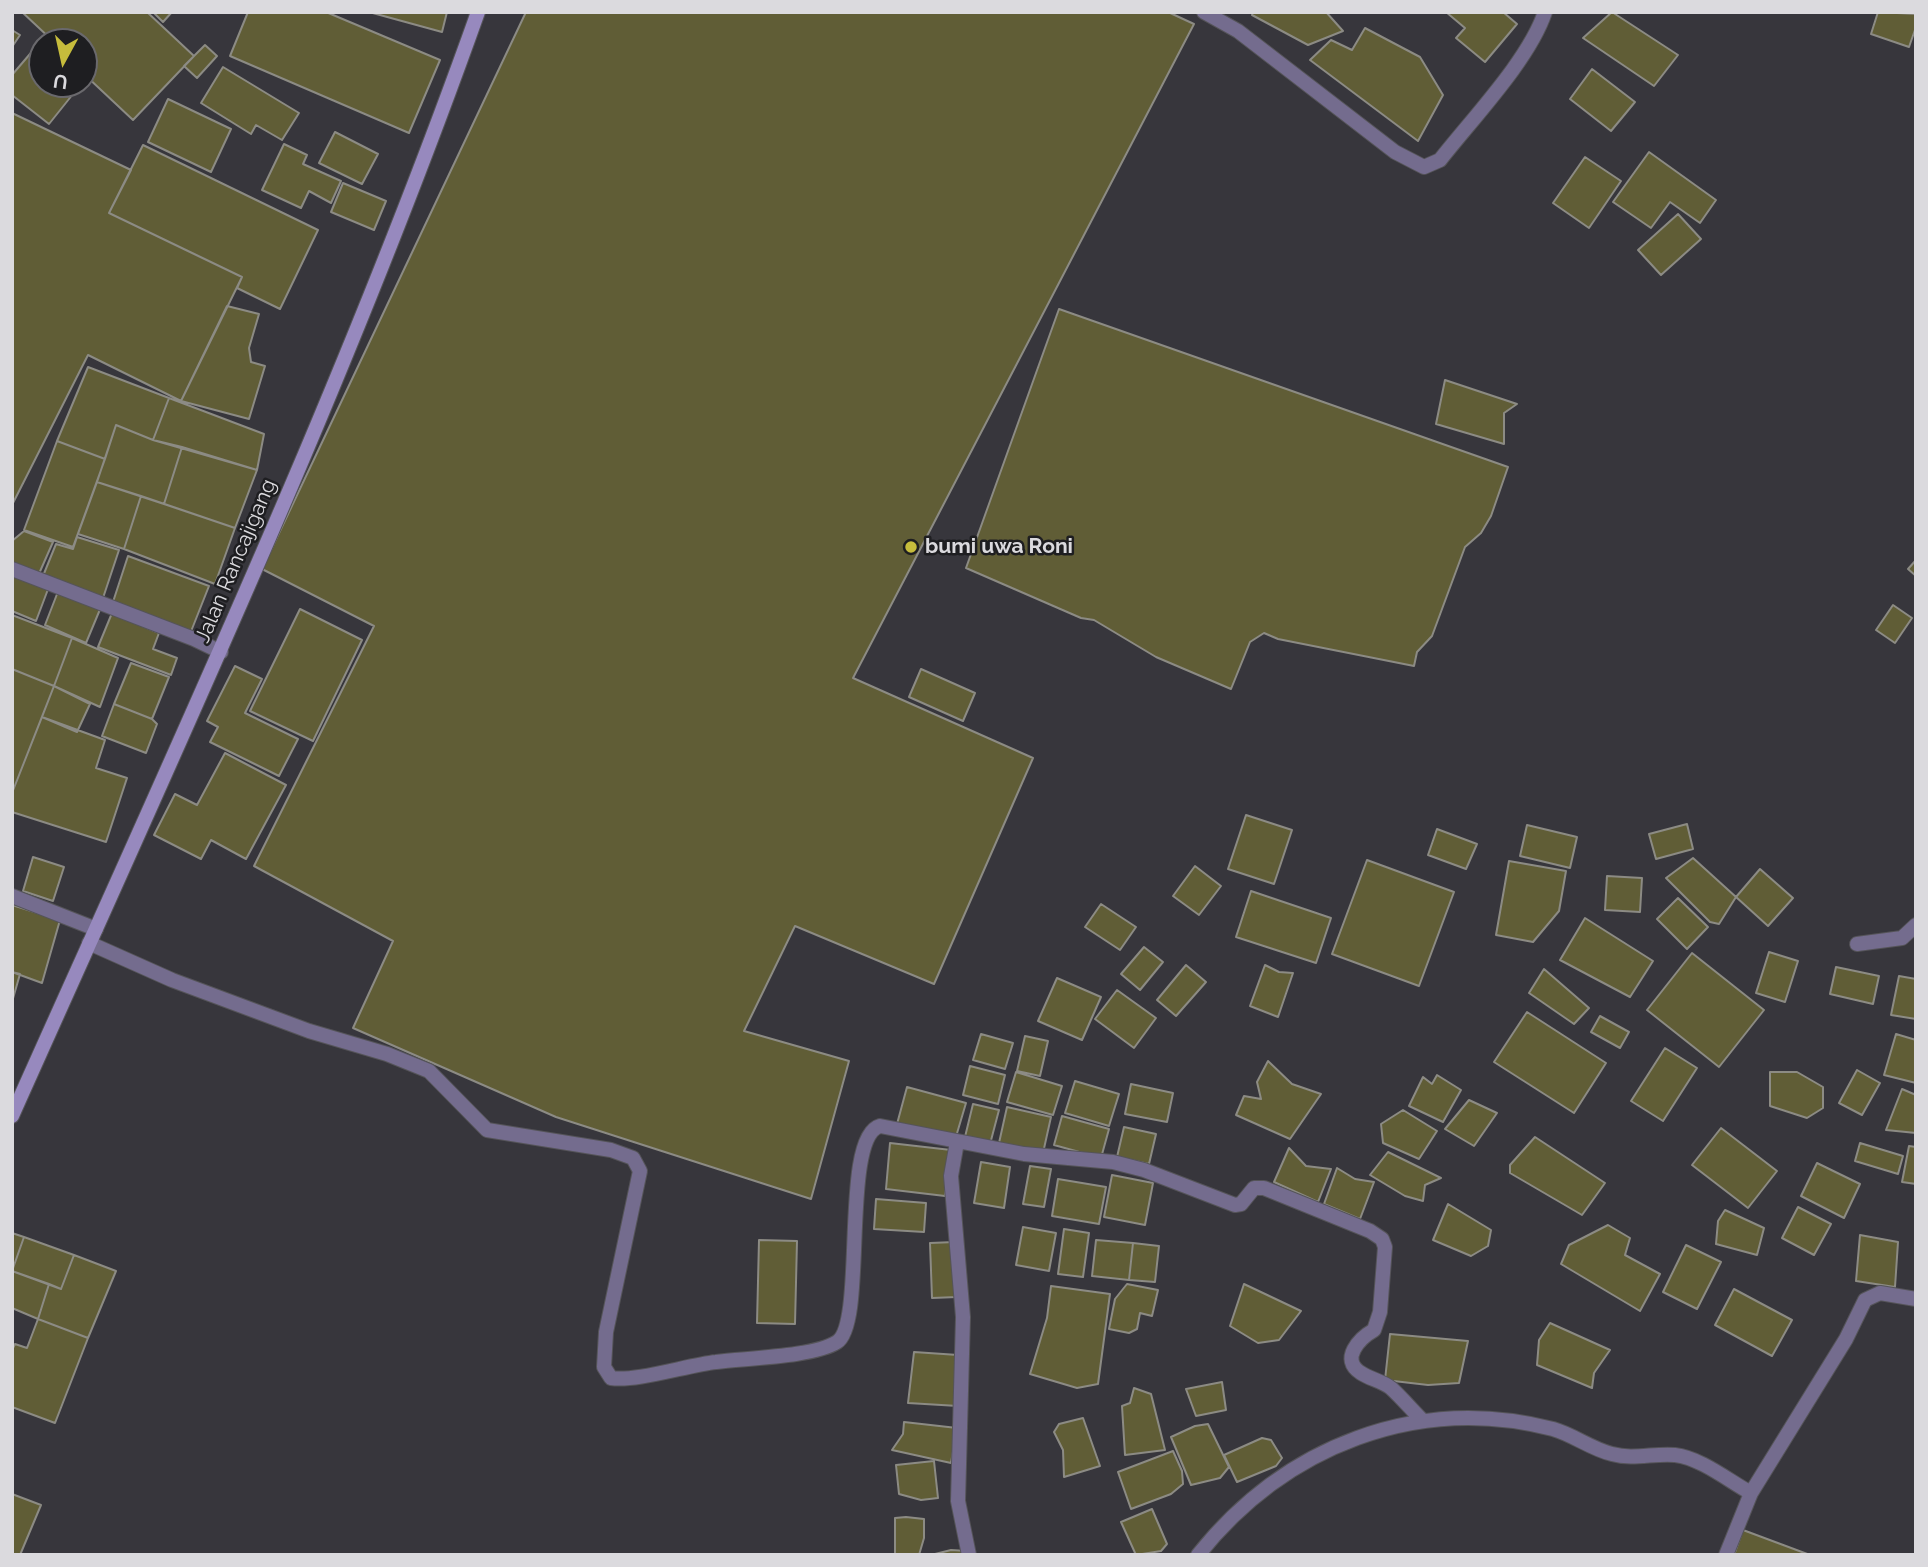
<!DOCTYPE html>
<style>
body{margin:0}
#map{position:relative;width:1928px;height:1567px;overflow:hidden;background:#37363c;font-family:Raleway,sans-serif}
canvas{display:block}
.frame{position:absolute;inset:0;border:14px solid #dbdade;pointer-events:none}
.north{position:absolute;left:28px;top:28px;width:70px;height:70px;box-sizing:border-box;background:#1e1e21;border:2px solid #6a696d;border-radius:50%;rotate:188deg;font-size:19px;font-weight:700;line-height:28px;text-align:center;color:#dbdade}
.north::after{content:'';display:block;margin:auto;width:24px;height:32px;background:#c6bc3c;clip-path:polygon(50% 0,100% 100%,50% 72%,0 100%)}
</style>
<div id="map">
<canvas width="1928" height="1567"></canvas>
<div class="frame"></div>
<div class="north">U</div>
</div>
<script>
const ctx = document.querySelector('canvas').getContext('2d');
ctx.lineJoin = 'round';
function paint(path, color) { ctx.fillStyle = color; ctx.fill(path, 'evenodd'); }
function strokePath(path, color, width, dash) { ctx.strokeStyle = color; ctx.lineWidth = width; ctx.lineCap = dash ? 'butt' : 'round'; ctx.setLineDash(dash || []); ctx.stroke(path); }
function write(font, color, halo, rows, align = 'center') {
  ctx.font = font + ' Raleway,sans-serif'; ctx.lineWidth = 5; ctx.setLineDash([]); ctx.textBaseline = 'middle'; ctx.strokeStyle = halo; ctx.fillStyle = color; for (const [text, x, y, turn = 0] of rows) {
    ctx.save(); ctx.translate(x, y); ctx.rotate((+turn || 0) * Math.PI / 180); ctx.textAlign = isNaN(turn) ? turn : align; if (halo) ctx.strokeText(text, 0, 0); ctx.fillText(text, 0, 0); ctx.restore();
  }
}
const building = new Path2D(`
 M 22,12 L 147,12 L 194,56 L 133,120 L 84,74 L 84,42 L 54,42 Z
 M 153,12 L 172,12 L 163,22 Z
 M 248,12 L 326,12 L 440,60 L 409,133 L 230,56 Z
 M 369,12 L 447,12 L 442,32 Z
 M 526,12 L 1168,12 L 1194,24 L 853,678 L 1033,758 L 934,984 L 795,926 L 744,1031 L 849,1061 L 811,1199 L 556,1117 L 353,1028 L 393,941 L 254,866 L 374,626 L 262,569 Z
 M 1253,12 L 1326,12 L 1343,31 L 1308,45 L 1252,15 Z
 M 1446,12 L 1503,12 L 1517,24 L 1485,62 L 1456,38 L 1465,28 Z
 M 1612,12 L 1678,55 L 1654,86 L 1583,38 Z
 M 1878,12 L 1916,14 L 1916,27 L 1909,47 L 1871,34 Z
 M 1365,28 L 1420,57 L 1443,95 L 1418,141 L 1310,60 L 1331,40 L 1352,50 Z
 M 12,30 L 20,35 L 12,47 Z
 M 47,34 L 54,42 L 42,42 L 42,84 L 81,84 L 49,124 L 12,95 L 12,75 Z
 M 205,45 L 217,56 L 197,78 L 184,66 Z
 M 223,67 L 299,113 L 282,140 L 256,125 L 251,134 L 201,103 Z
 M 1592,69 L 1635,102 L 1611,131 L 1570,99 Z
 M 168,99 L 231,129 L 211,172 L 148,142 Z
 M 12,113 L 131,170 L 109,213 L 242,277 L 181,401 L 88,355 L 12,505 Z
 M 335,132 L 378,154 L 362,184 L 319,163 Z
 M 284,144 L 307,155 L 303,164 L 341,181 L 331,203 L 309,191 L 301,208 L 262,190 Z
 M 143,145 L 318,230 L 280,309 L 237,288 L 242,277 L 109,213 Z
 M 1649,152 L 1716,200 L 1700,223 L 1670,202 L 1651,228 L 1613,202 Z
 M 1585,157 L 1621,181 L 1589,228 L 1553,203 Z
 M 343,183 L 386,201 L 374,230 L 331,212 Z
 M 1678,214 L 1701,239 L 1661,275 L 1638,250 Z
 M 227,306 L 259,314 L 249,348 L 251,362 L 265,366 L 249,419 L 181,401 Z
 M 1059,309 L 1508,467 L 1491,516 L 1481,533 L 1465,547 L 1432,636 L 1417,652 L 1414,666 L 1278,639 L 1264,633 L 1250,642 L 1231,689 L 1156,657 L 1094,620 L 1081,618 L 966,568 Z
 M 88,367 L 169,398 L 153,440 L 116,425 L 105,459 L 57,441 Z
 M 1445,380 L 1517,404 L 1504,413 L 1504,444 L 1436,424 Z
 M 169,398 L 264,434 L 257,470 L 153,440 Z
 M 116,425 L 153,440 L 182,447 L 164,504 L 97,482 Z
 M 57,441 L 105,459 L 73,547 L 24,530 Z
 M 182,447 L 257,470 L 235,528 L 164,504 Z
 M 97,482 L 141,496 L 124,549 L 78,534 Z
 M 141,496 L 235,528 L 215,584 L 124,549 Z
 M 24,531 L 53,542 L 38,576 L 12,568 L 12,541 Z
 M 77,537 L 119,550 L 102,601 L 43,576 L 56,544 L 73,549 Z
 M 128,556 L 209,586 L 190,634 L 112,605 Z
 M 1916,560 L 1916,576 L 1908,569 Z
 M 12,571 L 50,584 L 36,621 L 12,611 Z
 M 59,589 L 101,607 L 86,643 L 45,625 Z
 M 1893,605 L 1912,618 L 1895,643 L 1876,630 Z
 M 300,609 L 362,640 L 313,741 L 250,711 Z
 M 112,613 L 159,633 L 153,649 L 177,658 L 171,675 L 98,647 Z
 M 12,615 L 72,638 L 54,686 L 12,669 Z
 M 72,638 L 118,658 L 100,707 L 54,686 Z
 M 131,663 L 169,677 L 152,719 L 114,704 Z
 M 235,666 L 262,679 L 245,713 L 298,739 L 279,776 L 210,742 L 218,727 L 207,721 Z
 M 12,669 L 54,686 L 12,793 Z
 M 921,669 L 975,693 L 963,721 L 909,697 Z
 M 54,686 L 90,704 L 77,732 L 42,717 Z
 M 114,704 L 152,719 L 157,724 L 146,753 L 102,736 Z
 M 42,717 L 105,740 L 96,768 L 127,778 L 106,842 L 12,812 L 12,793 Z
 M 225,753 L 286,785 L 246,859 L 211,840 L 201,859 L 154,835 L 175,794 L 197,805 Z
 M 1246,815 L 1292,830 L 1274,884 L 1228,869 Z
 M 1687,824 L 1693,849 L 1656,859 L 1649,834 Z
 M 1527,825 L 1577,837 L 1570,868 L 1520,856 Z
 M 1437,829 L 1477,844 L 1466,869 L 1428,855 Z
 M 33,857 L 64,867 L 53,901 L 23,891 Z
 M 1693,858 L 1736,897 L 1719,924 L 1710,922 L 1666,878 Z
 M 1367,860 L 1454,892 L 1419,986 L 1332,954 Z
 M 1509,861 L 1566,871 L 1559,911 L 1533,942 L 1496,935 Z
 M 1195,866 L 1221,886 L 1199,915 L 1173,896 Z
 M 1760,869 L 1793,898 L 1768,926 L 1736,897 Z
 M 1607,876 L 1642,878 L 1640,912 L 1605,910 Z
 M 1251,891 L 1331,918 L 1316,963 L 1236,937 Z
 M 1678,898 L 1708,927 L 1687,949 L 1657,919 Z
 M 1101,904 L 1136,927 L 1120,950 L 1085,927 Z
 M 12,905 L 60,920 L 42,983 L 12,972 Z
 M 1585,918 L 1653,961 L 1630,997 L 1560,960 Z
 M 1144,947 L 1163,962 L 1140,990 L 1121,974 Z
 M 1769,952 L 1798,961 L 1785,1002 L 1756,993 Z
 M 1692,953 L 1764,1010 L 1719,1067 L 1647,1010 Z
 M 1186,965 L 1206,982 L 1176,1016 L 1157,1000 Z
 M 1265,965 L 1279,972 L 1293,973 L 1278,1017 L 1250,1006 Z
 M 1836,967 L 1879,976 L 1873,1004 L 1830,994 Z
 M 1544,969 L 1589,1008 L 1574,1024 L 1529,993 Z
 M 12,972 L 20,974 L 12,1002 Z
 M 1899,976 L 1916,979 L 1916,1019 L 1891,1015 Z
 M 1057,978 L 1101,997 L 1082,1040 L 1038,1021 Z
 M 1117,990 L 1156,1018 L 1134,1048 L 1095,1019 Z
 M 1527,1012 L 1606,1063 L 1574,1113 L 1494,1062 Z
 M 1600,1016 L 1629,1032 L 1620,1048 L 1591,1032 Z
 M 981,1034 L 1013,1043 L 1005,1069 L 973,1060 Z
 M 1896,1034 L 1916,1040 L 1916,1083 L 1884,1075 Z
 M 1025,1036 L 1048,1041 L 1040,1076 L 1017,1071 Z
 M 1665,1048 L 1697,1068 L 1663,1121 L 1631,1101 Z
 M 1268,1061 L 1292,1084 L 1321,1094 L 1290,1139 L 1236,1115 L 1244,1096 L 1261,1099 L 1257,1082 Z
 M 970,1066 L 1005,1075 L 998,1104 L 963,1095 Z
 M 1857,1070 L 1880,1083 L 1862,1115 L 1839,1103 Z
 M 1016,1072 L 1062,1086 L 1053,1115 L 1007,1102 Z
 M 1770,1072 L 1797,1072 L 1823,1087 L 1823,1108 L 1807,1118 L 1770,1106 Z
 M 1437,1075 L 1461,1090 L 1443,1122 L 1409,1106 L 1423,1077 L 1432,1084 Z
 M 1075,1081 L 1119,1094 L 1109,1126 L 1065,1113 Z
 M 1131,1084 L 1173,1093 L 1167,1122 L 1125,1114 Z
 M 907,1087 L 966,1103 L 955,1140 L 897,1124 Z
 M 1902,1089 L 1916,1095 L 1916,1133 L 1886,1130 Z
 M 1469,1100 L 1497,1113 L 1474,1146 L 1445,1129 Z
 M 973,1104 L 999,1110 L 989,1148 L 964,1141 Z
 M 1007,1107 L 1051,1117 L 1043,1153 L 999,1143 Z
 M 1403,1110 L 1437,1131 L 1419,1159 L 1383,1143 L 1381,1124 Z
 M 1062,1116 L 1109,1129 L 1101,1158 L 1054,1145 Z
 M 1124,1127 L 1156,1134 L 1149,1164 L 1117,1157 Z
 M 1721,1128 L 1777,1171 L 1748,1208 L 1692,1165 Z
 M 1535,1137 L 1605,1183 L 1582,1215 L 1510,1173 L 1510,1165 Z
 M 890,1143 L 951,1150 L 945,1196 L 886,1189 Z
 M 1860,1143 L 1903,1156 L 1898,1174 L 1855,1161 Z
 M 1909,1146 L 1916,1147 L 1916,1184 L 1902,1182 Z
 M 1289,1148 L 1306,1166 L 1331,1169 L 1318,1202 L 1274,1182 Z
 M 1388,1152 L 1441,1178 L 1425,1185 L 1423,1201 L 1405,1196 L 1370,1175 Z
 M 981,1162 L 1010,1167 L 1004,1208 L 974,1203 Z
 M 1817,1163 L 1860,1184 L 1844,1218 L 1801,1196 Z
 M 1030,1166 L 1051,1169 L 1044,1207 L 1023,1204 Z
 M 1337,1168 L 1355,1179 L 1374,1182 L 1360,1219 L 1324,1204 Z
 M 1112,1175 L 1153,1183 L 1145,1225 L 1104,1217 Z
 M 1058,1179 L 1106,1187 L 1099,1224 L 1052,1216 Z
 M 876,1199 L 926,1203 L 924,1232 L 874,1229 Z
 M 1448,1204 L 1491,1230 L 1488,1246 L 1471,1256 L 1433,1240 Z
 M 1798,1207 L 1831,1224 L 1814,1255 L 1782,1238 Z
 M 1725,1210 L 1764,1228 L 1757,1255 L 1716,1244 L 1718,1221 Z
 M 1608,1225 L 1630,1238 L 1625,1255 L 1660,1274 L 1640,1311 L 1561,1264 L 1569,1245 Z
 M 1023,1227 L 1056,1233 L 1049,1271 L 1016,1265 Z
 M 1064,1229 L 1089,1233 L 1083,1277 L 1058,1274 Z
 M 12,1233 L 24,1237 L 12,1271 Z
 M 1860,1235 L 1898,1242 L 1895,1287 L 1856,1281 Z
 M 24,1237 L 74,1255 L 61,1289 L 12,1271 Z
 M 759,1240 L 797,1241 L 795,1324 L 757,1323 Z
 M 1096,1240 L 1133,1243 L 1129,1280 L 1092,1276 Z
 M 955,1242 L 957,1297 L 932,1298 L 930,1243 Z
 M 1133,1243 L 1159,1246 L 1155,1282 L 1129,1280 Z
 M 1686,1245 L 1721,1262 L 1697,1309 L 1663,1292 Z
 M 74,1255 L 116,1271 L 88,1338 L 38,1319 L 49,1284 L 61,1289 Z
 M 12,1271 L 49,1284 L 38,1319 L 12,1308 Z
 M 1127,1284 L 1158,1290 L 1152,1316 L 1140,1313 L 1137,1329 L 1129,1333 L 1109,1329 L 1115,1299 Z
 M 1244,1284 L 1301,1311 L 1279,1340 L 1258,1343 L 1230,1326 Z
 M 1051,1286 L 1110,1294 L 1098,1384 L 1077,1388 L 1030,1374 L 1047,1318 Z
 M 1734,1289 L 1792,1320 L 1772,1356 L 1715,1325 Z
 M 38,1319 L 88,1338 L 55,1423 L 12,1407 L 12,1350 L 15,1344 L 27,1348 Z
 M 1550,1323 L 1610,1350 L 1594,1373 L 1592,1388 L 1537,1365 L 1539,1340 Z
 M 1390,1334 L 1468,1341 L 1459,1383 L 1428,1385 L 1385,1380 Z
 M 914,1352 L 958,1355 L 958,1406 L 908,1403 Z
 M 1222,1382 L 1226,1410 L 1196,1416 L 1186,1389 Z
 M 1134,1388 L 1151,1394 L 1165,1450 L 1125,1455 L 1122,1406 L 1130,1403 Z
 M 1083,1418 L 1100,1466 L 1064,1477 L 1063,1450 L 1054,1432 L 1059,1424 Z
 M 904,1422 L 957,1428 L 951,1463 L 892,1450 L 903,1434 Z
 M 1208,1424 L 1229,1467 L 1220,1478 L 1191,1485 L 1171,1437 L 1195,1426 Z
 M 1262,1438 L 1271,1440 L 1282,1458 L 1276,1466 L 1237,1482 L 1224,1455 Z
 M 1173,1451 L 1182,1471 L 1183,1484 L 1171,1494 L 1131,1509 L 1118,1472 Z
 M 934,1461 L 938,1498 L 921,1500 L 899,1494 L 896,1465 Z
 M 12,1494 L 41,1505 L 20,1555 L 12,1555 Z
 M 1152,1509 L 1167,1544 L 1161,1551 L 1136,1555 L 1121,1522 Z
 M 906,1517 L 924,1519 L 924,1538 L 919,1555 L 895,1555 L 895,1518 Z
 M 1743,1530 L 1810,1555 L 1734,1555 Z
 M 951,1550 L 967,1551 L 968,1555 L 931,1555 Z`);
paint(building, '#605d36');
strokePath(building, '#8c8b84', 2);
const minor = new Path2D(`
 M 1204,12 L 1238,31 L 1395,152 L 1424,167 L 1440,160 C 1472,119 1529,60 1545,12
 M 12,569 L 194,639 L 221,652
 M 12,896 L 96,929
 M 89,943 L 172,980 L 309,1031 L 387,1054 L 429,1071 L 487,1130 L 611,1150 L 633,1158 L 640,1171 L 606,1332 L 604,1367 L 611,1378 C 636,1382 688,1365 716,1362 C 745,1358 814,1357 837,1342 C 867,1323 840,1137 880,1126 L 1024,1154 L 1113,1162 L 1144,1170 L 1235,1205 L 1241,1204 L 1254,1188 L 1264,1188 L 1370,1231 L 1382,1239 L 1385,1247 L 1380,1312 L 1374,1330 C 1360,1338 1339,1359 1361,1373 C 1370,1379 1382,1381 1391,1388 C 1402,1398 1412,1410 1422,1420
 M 1857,944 L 1902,938 L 1916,925
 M 957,1142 L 951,1176 L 963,1317 L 958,1501 L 969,1555
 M 1198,1555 C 1285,1446 1417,1394 1553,1429 C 1574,1435 1591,1449 1612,1454 C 1633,1460 1654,1453 1675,1455 C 1701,1458 1729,1481 1751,1493
 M 1726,1555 L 1751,1493 L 1846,1339 L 1865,1300 L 1880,1293 L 1916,1299`);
const secondary = new Path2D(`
 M 12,1116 C 175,751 344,389 478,12`);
strokePath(minor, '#555459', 16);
strokePath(secondary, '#555459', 16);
strokePath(minor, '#746c8e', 14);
strokePath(secondary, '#9789be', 14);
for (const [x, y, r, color] of [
 [911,547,7,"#c6bc3c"]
]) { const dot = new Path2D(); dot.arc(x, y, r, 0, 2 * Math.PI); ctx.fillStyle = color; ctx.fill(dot); strokePath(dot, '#1e1e21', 2.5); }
write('bold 21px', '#dbdade', '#1e1e21', [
 ["bumi uwa Roni",925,547]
], 'left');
write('21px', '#dbdade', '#1e1e21', [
 ["Jalan Rancajigang",236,561,-67]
]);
</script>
